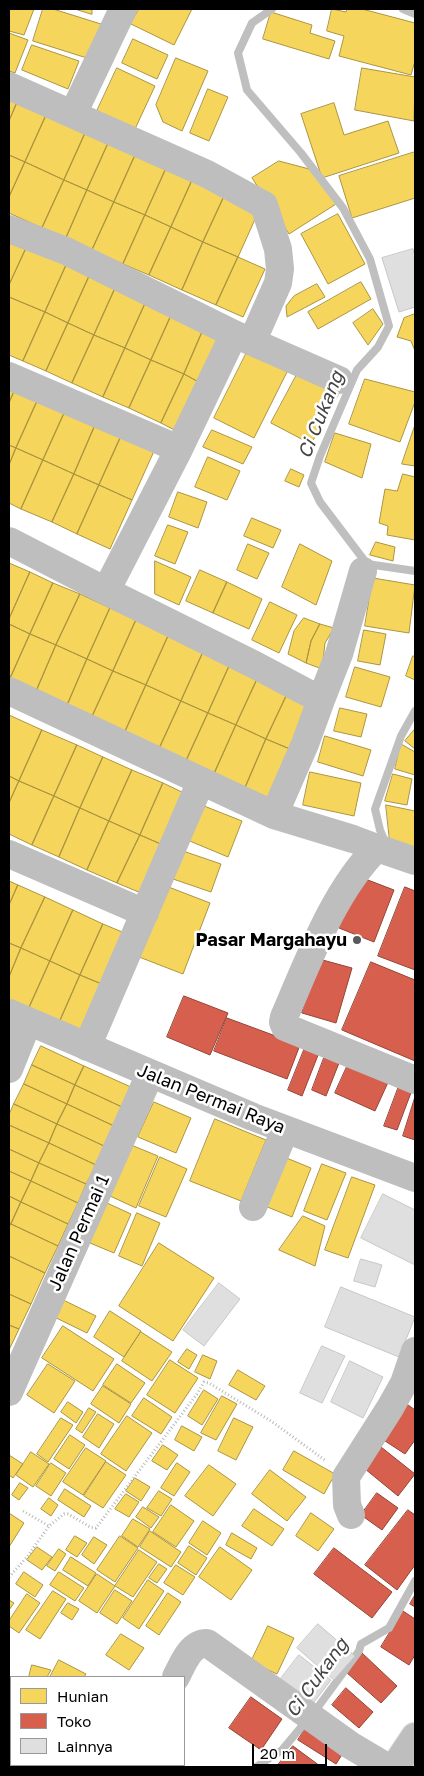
<!DOCTYPE html>
<style>
body{margin:0}
#map{position:relative;width:424px;height:1776px;overflow:hidden;background:#fff;font-family:"Golos Text",sans-serif}
canvas{display:block}
.frame{position:absolute;inset:0;border:10px solid #000;pointer-events:none}
.legend{position:absolute;left:10px;top:1676px;width:175px;height:90px;box-sizing:border-box;background:#fff;border:1px solid #999;margin:0;padding:6px 9px;list-style:none;font-size:15px;color:#000}
.legend li{display:flex;align-items:center;gap:10px;height:25px}
.legend b{width:25px;border:1px solid #999}
.scale{position:absolute;left:252px;top:1744px;width:75px;height:22px;box-sizing:border-box;border:2px solid #000;border-top:0;padding-left:6px;font-size:15px;line-height:18px;white-space:nowrap;color:#000;-webkit-text-stroke:4px #fff;paint-order:stroke}
</style>
<div id="map">
<canvas width="424" height="1776"></canvas>
<div class="frame"></div>
<ul class="legend">
<li><b style="height:14px;background:#f6d55c"></b>Hunian</li>
<li><b style="height:14px;background:#d6604d"></b>Toko</li>
<li><b style="height:14px;background:#dfdfdf"></b>Lainnya</li>
</ul>
<div class="scale">20 m</div>
</div>
<script>
const ctx = document.querySelector('canvas').getContext('2d');
ctx.lineJoin = 'round';
function paint(path, color) { ctx.fillStyle = color; ctx.fill(path, 'evenodd'); }
function strokePath(path, color, width, dash) { ctx.strokeStyle = color; ctx.lineWidth = width; ctx.lineCap = dash ? 'butt' : 'round'; ctx.setLineDash(dash || []); ctx.stroke(path); }
function write(font, color, halo, rows, align = 'center') {
  ctx.font = font + ' "Golos Text",sans-serif'; ctx.lineWidth = 5; ctx.setLineDash([]); ctx.textBaseline = 'middle'; ctx.strokeStyle = halo; ctx.fillStyle = color; for (const [text, x, y, turn = 0] of rows) {
    ctx.save(); ctx.translate(x, y); ctx.rotate((+turn || 0) * Math.PI / 180); ctx.textAlign = isNaN(turn) ? turn : align; if (halo) ctx.strokeText(text, 0, 0); ctx.fillText(text, 0, 0); ctx.restore();
  }
}
const homes = new Path2D(`
 M 9,9 L 34,9 L 24,35 L 9,31 Z
 M 43,9 L 53,9 L 101,24 L 90,59 L 33,41 Z
 M 75,9 L 92,9 L 92,14 Z
 M 139,9 L 192,9 L 174,45 L 131,24 Z
 M 332,9 L 346,12 L 347,9 L 362,9 L 415,23 L 415,61 L 411,75 L 339,56 L 344,36 L 327,31 Z
 M 271,12 L 312,25 L 310,33 L 335,41 L 329,59 L 263,39 Z
 M 9,33 L 28,40 L 15,73 L 9,71 Z
 M 133,39 L 168,55 L 157,79 L 122,63 Z
 M 32,45 L 79,61 L 68,89 L 22,70 Z
 M 176,58 L 208,71 L 182,131 L 163,122 L 156,105 Z
 M 117,68 L 155,86 L 135,129 L 97,111 Z
 M 362,68 L 415,77 L 414,121 L 355,110 Z
 M 208,89 L 228,97 L 209,141 L 190,133 Z
 M 9,94 L 19,98 L 9,121 Z
 M 19,98 L 48,111 L 25,162 L 9,155 L 9,121 Z
 M 334,103 L 344,135 L 388,121 L 399,153 L 322,178 L 301,114 Z
 M 48,111 L 87,129 L 64,180 L 25,162 Z
 M 87,129 L 110,139 L 87,190 L 64,180 Z
 M 110,139 L 137,151 L 114,202 L 87,190 Z
 M 137,151 L 168,164 L 145,215 L 114,202 Z
 M 415,152 L 415,198 L 352,218 L 339,176 Z
 M 9,155 L 25,162 L 9,197 Z
 M 279,161 L 313,170 L 336,204 L 289,234 L 252,178 Z
 M 25,162 L 64,180 L 42,228 L 9,213 L 9,197 Z
 M 168,164 L 194,176 L 171,227 L 145,215 Z
 M 194,176 L 227,190 L 203,242 L 171,227 Z
 M 64,180 L 87,190 L 66,238 L 42,228 Z
 M 87,190 L 114,202 L 92,250 L 66,238 Z
 M 227,190 L 261,206 L 238,257 L 203,242 Z
 M 114,202 L 145,215 L 123,264 L 92,250 Z
 M 338,214 L 365,264 L 328,284 L 301,234 Z
 M 145,215 L 171,227 L 149,275 L 123,264 Z
 M 171,227 L 203,242 L 182,290 L 149,275 Z
 M 9,235 L 28,244 L 9,285 Z
 M 203,242 L 238,257 L 216,305 L 182,290 Z
 M 28,244 L 68,261 L 45,312 L 9,297 L 9,285 Z
 M 238,257 L 265,269 L 243,317 L 216,305 Z
 M 68,261 L 91,272 L 68,323 L 45,312 Z
 M 91,272 L 117,284 L 94,335 L 68,323 Z
 M 361,282 L 371,299 L 318,329 L 308,312 Z
 M 117,284 L 148,297 L 125,348 L 94,335 Z
 M 317,284 L 325,297 L 287,317 L 286,306 L 294,296 Z
 M 9,297 L 45,312 L 23,361 L 9,355 Z
 M 148,297 L 174,309 L 151,360 L 125,348 Z
 M 174,309 L 206,323 L 184,374 L 151,360 Z
 M 373,309 L 383,324 L 368,345 L 353,323 Z
 M 45,312 L 68,323 L 46,371 L 23,361 Z
 M 415,314 L 415,351 L 411,341 L 397,337 L 404,318 Z
 M 68,323 L 94,335 L 72,383 L 46,371 Z
 M 206,323 L 229,335 L 206,386 L 184,374 Z
 M 94,335 L 125,348 L 103,397 L 72,383 Z
 M 250,346 L 290,366 L 254,438 L 214,418 Z
 M 125,348 L 151,360 L 129,408 L 103,397 Z
 M 151,360 L 184,374 L 161,423 L 129,408 Z
 M 301,367 L 342,388 L 311,444 L 271,423 Z
 M 184,374 L 206,386 L 184,435 L 161,423 Z
 M 365,379 L 415,392 L 415,402 L 400,442 L 349,424 Z
 M 9,384 L 16,387 L 9,403 Z
 M 16,387 L 39,397 L 16,448 L 9,445 L 9,403 Z
 M 39,397 L 66,409 L 43,460 L 16,448 Z
 M 66,409 L 96,423 L 74,474 L 43,460 Z
 M 96,423 L 122,434 L 99,485 L 74,474 Z
 M 415,425 L 415,466 L 402,464 Z
 M 212,430 L 252,447 L 243,464 L 203,447 Z
 M 335,433 L 371,444 L 362,478 L 325,462 Z
 M 122,434 L 155,449 L 132,500 L 99,485 Z
 M 9,445 L 16,448 L 9,465 Z
 M 16,448 L 43,460 L 21,509 L 9,503 L 9,465 Z
 M 208,457 L 240,471 L 227,500 L 195,487 Z
 M 43,460 L 74,474 L 52,522 L 21,509 Z
 M 291,469 L 304,475 L 299,487 L 285,481 Z
 M 74,474 L 99,485 L 77,534 L 52,522 Z
 M 403,474 L 415,477 L 415,540 L 387,535 L 388,526 L 379,523 L 385,489 L 397,491 Z
 M 99,485 L 132,500 L 110,549 L 77,534 Z
 M 178,492 L 207,502 L 198,528 L 169,517 Z
 M 252,518 L 281,530 L 273,548 L 244,536 Z
 M 168,525 L 188,532 L 175,564 L 155,556 Z
 M 376,542 L 395,547 L 393,561 L 370,555 Z
 M 248,544 L 269,553 L 257,579 L 237,570 Z
 M 300,544 L 332,561 L 316,605 L 282,587 Z
 M 155,561 L 191,577 L 179,605 L 155,594 Z
 M 9,563 L 30,572 L 9,619 Z
 M 200,570 L 227,582 L 213,613 L 186,601 Z
 M 30,572 L 53,583 L 30,634 L 9,624 L 9,619 Z
 M 373,578 L 415,585 L 409,633 L 365,626 Z
 M 227,582 L 262,599 L 249,629 L 213,613 Z
 M 53,583 L 80,594 L 56,645 L 30,634 Z
 M 80,594 L 110,608 L 87,659 L 56,645 Z
 M 270,602 L 297,615 L 279,653 L 252,640 Z
 M 110,608 L 136,620 L 113,671 L 87,659 Z
 M 304,618 L 320,624 L 311,641 L 306,663 L 288,654 L 294,631 Z
 M 136,620 L 169,634 L 146,685 L 113,671 Z
 M 9,624 L 30,634 L 9,681 Z
 M 320,624 L 334,628 L 325,643 L 322,669 L 306,663 L 311,641 Z
 M 364,630 L 386,634 L 380,665 L 358,661 Z
 M 30,634 L 56,645 L 35,694 L 9,681 Z
 M 169,634 L 204,650 L 181,701 L 146,685 Z
 M 56,645 L 87,659 L 66,708 L 35,694 Z
 M 204,650 L 231,662 L 208,713 L 181,701 Z
 M 413,656 L 415,656 L 415,680 L 406,676 Z
 M 87,659 L 113,671 L 91,719 L 66,708 Z
 M 231,662 L 259,675 L 236,725 L 208,713 Z
 M 355,667 L 390,677 L 381,707 L 346,697 Z
 M 113,671 L 146,685 L 124,734 L 91,719 Z
 M 259,675 L 290,688 L 266,739 L 236,725 Z
 M 146,685 L 181,701 L 159,749 L 124,734 Z
 M 290,688 L 313,699 L 290,749 L 266,739 Z
 M 181,701 L 208,713 L 186,761 L 159,749 Z
 M 340,708 L 367,714 L 361,737 L 334,731 Z
 M 208,713 L 236,725 L 214,774 L 186,761 Z
 M 9,715 L 42,730 L 19,781 L 9,776 Z
 M 236,725 L 266,739 L 245,788 L 214,774 Z
 M 415,729 L 415,749 L 405,741 Z
 M 42,730 L 77,745 L 54,796 L 19,781 Z
 M 325,736 L 371,750 L 363,776 L 318,762 Z
 M 266,739 L 290,749 L 268,798 L 245,788 Z
 M 401,744 L 415,752 L 415,775 L 395,769 Z
 M 77,745 L 103,757 L 80,808 L 54,796 Z
 M 103,757 L 132,770 L 109,821 L 80,808 Z
 M 132,770 L 163,783 L 140,835 L 109,821 Z
 M 310,772 L 361,783 L 354,816 L 303,805 Z
 M 393,774 L 412,779 L 407,805 L 385,801 Z
 M 9,776 L 19,781 L 9,803 Z
 M 19,781 L 54,796 L 32,845 L 9,834 L 9,803 Z
 M 163,783 L 186,794 L 163,845 L 140,835 Z
 M 54,796 L 80,808 L 59,857 L 32,845 Z
 M 199,804 L 242,821 L 228,857 L 185,839 Z
 M 386,805 L 415,811 L 415,847 L 390,842 Z
 M 80,808 L 109,821 L 87,870 L 59,857 Z
 M 109,821 L 140,835 L 117,883 L 87,870 Z
 M 140,835 L 163,845 L 141,893 L 117,883 Z
 M 183,851 L 221,864 L 211,892 L 173,879 Z
 M 9,881 L 18,885 L 9,905 Z
 M 18,885 L 45,897 L 21,948 L 9,943 L 9,905 Z
 M 166,886 L 210,903 L 183,974 L 139,957 Z
 M 45,897 L 73,910 L 50,961 L 21,948 Z
 M 73,910 L 103,924 L 80,975 L 50,961 Z
 M 103,924 L 127,934 L 104,985 L 80,975 Z
 M 9,943 L 21,948 L 9,977 Z
 M 21,948 L 50,961 L 28,1010 L 9,1001 L 9,977 Z
 M 50,961 L 80,975 L 59,1023 L 28,1010 Z
 M 80,975 L 104,985 L 82,1034 L 59,1023 Z
 M 41,1046 L 84,1066 L 75,1085 L 32,1065 Z
 M 32,1065 L 75,1085 L 67,1104 L 24,1084 Z
 M 84,1066 L 131,1087 L 122,1107 L 75,1085 Z
 M 24,1084 L 67,1104 L 57,1124 L 14,1104 Z
 M 75,1085 L 122,1107 L 114,1126 L 67,1104 Z
 M 154,1102 L 191,1118 L 176,1153 L 138,1137 Z
 M 14,1104 L 57,1124 L 49,1143 L 9,1125 L 9,1115 Z
 M 67,1104 L 114,1126 L 104,1146 L 57,1124 Z
 M 215,1119 L 266,1140 L 241,1201 L 190,1181 Z
 M 57,1124 L 104,1146 L 96,1165 L 49,1143 Z
 M 9,1125 L 49,1143 L 39,1163 L 9,1149 Z
 M 49,1143 L 96,1165 L 86,1184 L 39,1163 Z
 M 131,1145 L 158,1156 L 136,1208 L 110,1196 Z
 M 9,1149 L 39,1163 L 31,1181 L 9,1171 Z
 M 160,1157 L 187,1169 L 166,1217 L 139,1206 Z
 M 284,1157 L 311,1168 L 292,1217 L 265,1206 Z
 M 39,1163 L 86,1184 L 78,1203 L 31,1181 Z
 M 322,1164 L 346,1173 L 327,1220 L 304,1211 Z
 M 9,1171 L 31,1181 L 21,1202 L 9,1196 Z
 M 352,1177 L 375,1185 L 348,1258 L 325,1250 Z
 M 31,1181 L 78,1203 L 68,1224 L 21,1202 Z
 M 9,1196 L 21,1202 L 11,1224 L 9,1223 Z
 M 21,1202 L 68,1224 L 58,1246 L 11,1224 Z
 M 107,1203 L 131,1214 L 114,1253 L 90,1243 Z
 M 137,1213 L 160,1223 L 142,1266 L 119,1256 Z
 M 303,1216 L 325,1226 L 315,1266 L 279,1250 Z
 M 11,1224 L 58,1246 L 45,1273 L 9,1256 L 9,1228 Z
 M 159,1243 L 214,1278 L 173,1341 L 119,1306 Z
 M 9,1256 L 45,1273 L 31,1304 L 9,1294 Z
 M 9,1294 L 31,1304 L 19,1329 L 9,1325 Z
 M 55,1296 L 96,1316 L 87,1333 L 46,1313 Z
 M 110,1311 L 141,1331 L 124,1357 L 94,1337 Z
 M 9,1325 L 19,1329 L 9,1350 Z
 M 63,1326 L 114,1359 L 93,1391 L 42,1358 Z
 M 141,1332 L 172,1352 L 152,1381 L 122,1361 Z
 M 187,1349 L 197,1355 L 189,1369 L 178,1362 Z
 M 203,1355 L 217,1361 L 210,1379 L 195,1372 Z
 M 170,1360 L 198,1378 L 175,1413 L 147,1395 Z
 M 48,1364 L 75,1381 L 54,1413 L 27,1395 Z
 M 117,1364 L 145,1383 L 131,1403 L 103,1385 Z
 M 238,1370 L 265,1386 L 256,1400 L 229,1385 Z
 M 103,1386 L 131,1404 L 119,1423 L 91,1404 Z
 M 204,1390 L 218,1399 L 202,1425 L 188,1416 Z
 M 222,1396 L 237,1404 L 216,1440 L 201,1433 Z
 M 144,1398 L 172,1417 L 161,1434 L 132,1416 Z
 M 68,1402 L 83,1412 L 76,1423 L 61,1412 Z
 M 89,1408 L 96,1412 L 82,1433 L 76,1429 Z
 M 98,1414 L 114,1424 L 99,1448 L 83,1437 Z
 M 127,1416 L 152,1433 L 126,1471 L 101,1454 Z
 M 61,1418 L 73,1425 L 48,1462 L 37,1454 Z
 M 234,1418 L 253,1427 L 236,1460 L 218,1451 Z
 M 182,1426 L 202,1437 L 194,1451 L 175,1440 Z
 M 70,1435 L 85,1445 L 69,1469 L 54,1459 Z
 M 163,1445 L 178,1455 L 167,1470 L 152,1461 Z
 M 86,1448 L 106,1461 L 83,1495 L 63,1482 Z
 M 294,1451 L 335,1474 L 324,1494 L 283,1470 Z
 M 31,1452 L 49,1464 L 33,1487 L 16,1475 Z
 M 9,1455 L 23,1464 L 13,1478 L 9,1475 Z
 M 106,1462 L 126,1475 L 103,1508 L 84,1496 Z
 M 51,1463 L 66,1473 L 51,1496 L 36,1486 Z
 M 177,1463 L 190,1472 L 174,1496 L 161,1488 Z
 M 209,1465 L 236,1484 L 213,1516 L 185,1496 Z
 M 270,1470 L 306,1497 L 287,1521 L 252,1494 Z
 M 135,1478 L 150,1487 L 141,1501 L 126,1491 Z
 M 20,1483 L 28,1488 L 19,1500 L 12,1495 Z
 M 65,1489 L 91,1506 L 84,1517 L 58,1500 Z
 M 159,1491 L 172,1499 L 161,1516 L 147,1508 Z
 M 126,1494 L 139,1502 L 129,1517 L 115,1509 Z
 M 49,1498 L 58,1505 L 51,1516 L 41,1509 Z
 M 171,1505 L 194,1521 L 176,1547 L 153,1532 Z
 M 143,1507 L 159,1517 L 151,1528 L 136,1517 Z
 M 254,1509 L 284,1529 L 272,1546 L 242,1526 Z
 M 9,1513 L 24,1523 L 9,1547 Z
 M 311,1513 L 334,1529 L 318,1551 L 296,1536 Z
 M 133,1519 L 150,1529 L 138,1547 L 122,1536 Z
 M 203,1521 L 221,1533 L 207,1555 L 189,1543 Z
 M 150,1531 L 181,1552 L 171,1567 L 140,1547 Z
 M 232,1533 L 257,1548 L 251,1559 L 226,1545 Z
 M 75,1536 L 87,1543 L 77,1557 L 66,1550 Z
 M 120,1536 L 138,1548 L 115,1582 L 97,1570 Z
 M 94,1537 L 107,1545 L 94,1564 L 82,1555 Z
 M 189,1546 L 207,1558 L 196,1575 L 178,1563 Z
 M 37,1547 L 52,1557 L 42,1570 L 27,1560 Z
 M 220,1547 L 252,1570 L 231,1600 L 199,1577 Z
 M 59,1549 L 66,1554 L 55,1571 L 47,1566 Z
 M 139,1550 L 157,1562 L 133,1597 L 115,1586 Z
 M 71,1557 L 96,1573 L 88,1586 L 63,1570 Z
 M 159,1564 L 167,1569 L 157,1583 L 149,1578 Z
 M 176,1565 L 195,1577 L 183,1595 L 164,1583 Z
 M 24,1572 L 43,1585 L 35,1597 L 16,1584 Z
 M 59,1572 L 84,1588 L 75,1601 L 50,1585 Z
 M 97,1574 L 115,1586 L 97,1613 L 79,1601 Z
 M 148,1580 L 164,1591 L 139,1629 L 123,1618 Z
 M 115,1590 L 132,1601 L 117,1624 L 100,1613 Z
 M 53,1591 L 66,1599 L 40,1639 L 26,1630 Z
 M 168,1593 L 181,1602 L 159,1635 L 146,1626 Z
 M 27,1594 L 40,1603 L 19,1633 L 9,1626 L 9,1621 Z
 M 9,1600 L 14,1603 L 9,1610 Z
 M 68,1603 L 79,1609 L 72,1620 L 61,1613 Z
 M 268,1626 L 294,1638 L 277,1674 L 251,1662 Z
 M 121,1634 L 144,1648 L 129,1670 L 106,1655 Z
 M 59,1660 L 86,1674 L 84,1677 L 50,1677 Z
 M 32,1665 L 51,1670 L 47,1677 L 29,1677 Z
 M 9,1702 L 11,1702 L 11,1721 L 9,1721 Z
 M 13,1765 L 33,1765 L 38,1767 L 12,1767 Z
 M 74,1765 L 111,1765 L 109,1767 L 73,1767 Z`);
paint(homes, '#f6d55c');
strokePath(homes, '#ac9540', 1);
const shops = new Path2D(`
 M 360,877 L 394,890 L 374,942 L 339,928 Z
 M 405,887 L 415,891 L 415,970 L 378,956 Z
 M 319,959 L 352,968 L 336,1023 L 302,1013 Z
 M 371,962 L 415,980 L 415,1061 L 342,1030 Z
 M 184,996 L 228,1013 L 210,1055 L 167,1037 Z
 M 227,1018 L 300,1045 L 287,1079 L 214,1051 Z
 M 306,1045 L 320,1050 L 302,1096 L 288,1090 Z
 M 324,1058 L 339,1063 L 326,1096 L 312,1090 Z
 M 350,1060 L 390,1078 L 375,1111 L 335,1093 Z
 M 399,1086 L 412,1090 L 397,1130 L 384,1126 Z
 M 415,1097 L 415,1140 L 403,1136 Z
 M 404,1402 L 415,1410 L 415,1440 L 405,1454 L 379,1437 Z
 M 376,1443 L 415,1474 L 398,1496 L 359,1464 Z
 M 377,1493 L 398,1508 L 382,1530 L 361,1515 Z
 M 408,1510 L 415,1515 L 415,1565 L 397,1590 L 365,1565 Z
 M 334,1548 L 392,1592 L 372,1618 L 314,1574 Z
 M 415,1595 L 415,1607 L 410,1604 Z
 M 403,1611 L 415,1619 L 415,1655 L 409,1665 L 381,1647 Z
 M 362,1653 L 397,1686 L 381,1703 L 346,1672 Z
 M 346,1688 L 373,1712 L 359,1728 L 332,1705 Z
 M 251,1697 L 282,1719 L 261,1750 L 229,1728 Z
 M 307,1726 L 345,1750 L 336,1764 L 298,1740 Z
 M 293,1746 L 320,1766 L 319,1767 L 280,1767 L 278,1765 Z`);
paint(shops, '#d6604d');
strokePath(shops, '#964336', 1);
strokePath(new Path2D(`
 M 272,9 L 252,23 L 238,53 L 247,90 L 301,153 L 343,208 L 370,259 L 389,326 L 378,347 L 357,370 L 320,456 L 311,483 L 320,502 L 367,564 L 415,571
 M 403,9 L 415,14
 M 386,844 L 380,830 L 375,809 L 401,736 L 415,711
 M 148,1765 L 158,1767
 M 119,1767 L 122,1765
 M 256,1767 L 282,1750 L 318,1707 L 359,1651 L 361,1644 L 389,1628 L 415,1581`), '#bfbfbf', 8);
const building = new Path2D(`
 M 413,249 L 415,256 L 415,307 L 399,312 L 382,258 Z
 M 383,1194 L 415,1210 L 415,1265 L 361,1238 Z
 M 361,1259 L 382,1265 L 375,1287 L 354,1281 Z
 M 219,1283 L 240,1299 L 204,1346 L 183,1330 Z
 M 341,1287 L 415,1317 L 399,1357 L 325,1327 Z
 M 322,1346 L 345,1356 L 322,1403 L 300,1393 Z
 M 350,1361 L 383,1377 L 363,1418 L 331,1402 Z
 M 318,1624 L 355,1656 L 334,1680 L 297,1648 Z
 M 299,1655 L 331,1680 L 311,1706 L 279,1681 Z`);
paint(building, '#dfdfdf');
strokePath(building, '#c7c7c7', 1);
const major = new Path2D(`
 M 395,1767 L 415,1737`);
strokePath(major, '#dbdbdb', 30);
strokePath(new Path2D(`
 M 23,1511 L 49,1526 L 64,1514 L 68,1514 L 90,1527 L 96,1528 L 197,1394 L 204,1382 L 209,1383 L 271,1421 L 326,1461
 M 9,1577 L 27,1557 L 49,1526`), '#b9b9b9', 3, [1, 2.5]);
strokePath(new Path2D(`
 M 9,86 L 207,174 L 264,205 L 278,249 L 280,269 L 278,283 L 252,342
 M 73,114 L 123,9
 M 9,229 L 66,251 L 234,334 L 339,380
 M 9,376 L 179,449
 M 9,541 L 106,591 L 179,449 L 234,334
 M 106,591 L 255,665 L 321,700 L 305,744 L 274,815
 M 9,691 L 274,815 L 353,839 L 377,848
 M 321,700 L 339,654 L 363,571
 M 9,854 L 145,913
 M 415,861 L 377,848 C 334,890 308,962 284,1017 L 283,1022 L 285,1027 L 415,1080
 M 9,1013 L 253,1117 L 415,1178
 M 87,1047 L 201,781
 M 9,1069 L 28,1022
 M 253,1207 L 285,1130
 M 9,1392 L 150,1074
 M 351,1515 L 347,1505 L 346,1477 L 390,1408 L 404,1383 L 415,1351
 M 176,1677 C 183,1664 190,1643 207,1643 L 350,1745 L 387,1767
 M 64,1767 L 66,1765`), '#bebebe', 28);
strokePath(major, '#bebebe', 28);
for (const [x, y, r, color] of [
 [357,940,5,"#595959"]
]) { const dot = new Path2D(); dot.arc(x, y, r, 0, 2 * Math.PI); ctx.fillStyle = color; ctx.fill(dot); strokePath(dot, '#fff', 2); }
write('bold 18px', '#000', '#fff', [
 ["Pasar Margahayu",347,940]
], 'right');
write('18px', '#000', '#fff', [
 ["Jalan Permai Raya",211,1099,22],
 ["Jalan Permai 1",79,1233,-66]
]);
write('italic 19px', '#444', '#fff', [
 ["Ci Cukang",321,415,-68],
 ["Ci Cukang",317,1678,-54]
]);
</script>
